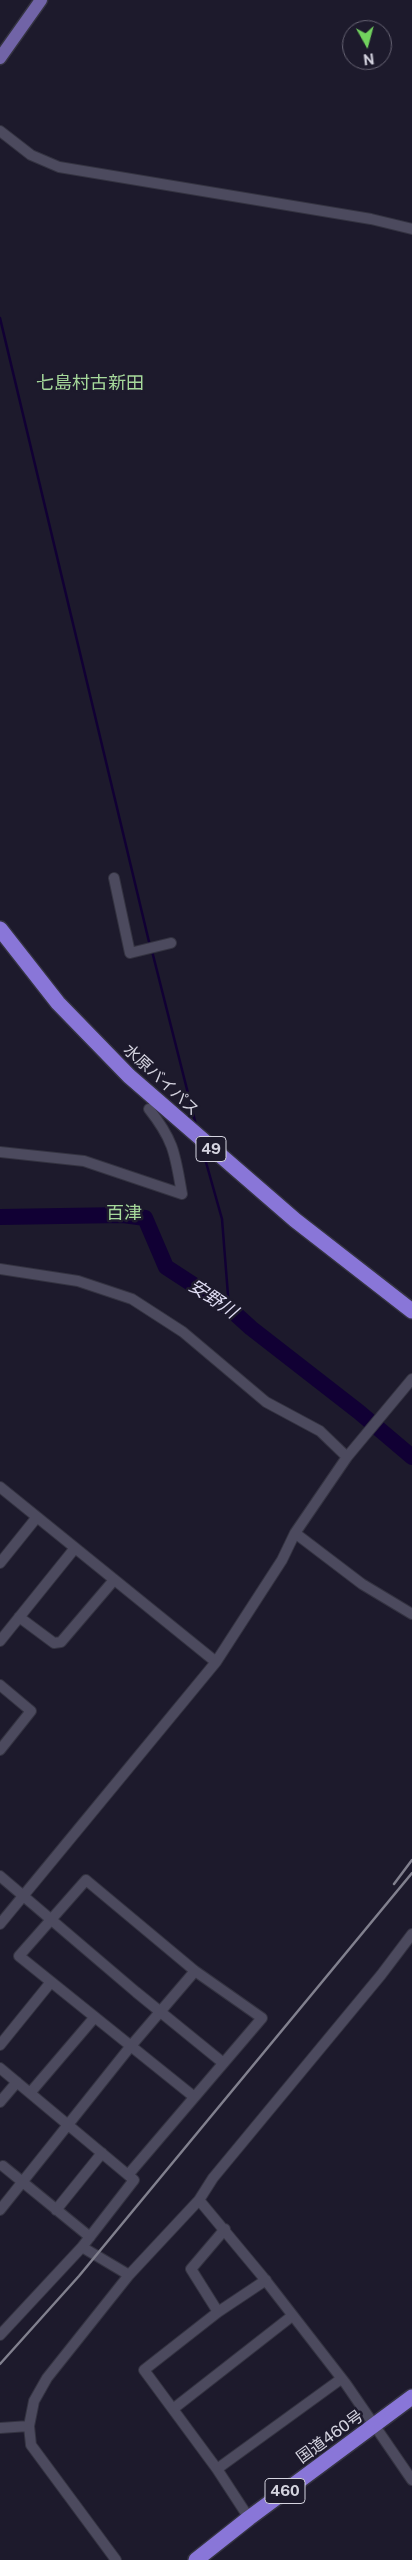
<!DOCTYPE html>
<meta charset="utf-8">
<style>
body{margin:0}
#map{position:relative;width:412px;height:2560px;overflow:hidden;background:#1d1a2c;font-family:"Public Sans",sans-serif}
canvas{display:block}
.north{position:absolute;left:342px;top:20px;width:50px;height:50px;box-sizing:border-box;background:#1d1a2c;border:1px solid #676474;border-radius:50%;rotate:173deg;font-size:14px;font-weight:700;line-height:20px;text-align:center;color:#d5d4e0}
.north::after{content:'';display:block;margin:auto;width:18px;height:22px;background:#72d25e;clip-path:polygon(50% 0,100% 100%,50% 72%,0 100%)}
</style>
<div id="map">
<canvas width="412" height="2560"></canvas>
<div class="north">N</div>
</div>
<script>
const ctx = document.querySelector('canvas').getContext('2d');
ctx.lineJoin = 'round';
function strokePath(path, color, width, dash) { ctx.strokeStyle = color; ctx.lineWidth = width; ctx.lineCap = dash ? 'butt' : 'round'; ctx.setLineDash(dash || []); ctx.stroke(path); }
function write(font, color, halo, rows, align = 'center') {
  ctx.font = font + ' "Public Sans","Noto Sans JP",sans-serif'; ctx.lineWidth = 5; ctx.setLineDash([]); ctx.textBaseline = 'middle'; ctx.strokeStyle = halo; ctx.fillStyle = color; for (const [text, x, y, turn = 0] of rows) {
    ctx.save(); ctx.translate(x, y); ctx.rotate((+turn || 0) * Math.PI / 180); ctx.textAlign = isNaN(turn) ? turn : align; if (halo) ctx.strokeText(text, 0, 0); ctx.fillText(text, 0, 0); ctx.restore();
  }
}
strokePath(new Path2D(`
 M 0,318 L 150,946
 M 152,951 L 196,1125
 M 202,1148 L 222,1219 L 229,1308`), '#110034', 2.5);
strokePath(new Path2D(`
 M 0,1217 L 123,1215 L 145,1218 L 166,1267 L 229,1308 L 251,1328 L 359,1412 L 412,1457`), '#110034', 16);
const minor = new Path2D(`
 M 0,131 L 31,155 L 59,167 L 371,219 L 412,229
 M 114,878 L 130,953 L 171,943
 M 0,1152 L 84,1161 L 182,1194 C 175,1155 175,1142 149,1109
 M 0,1269 L 78,1281 L 132,1299 L 183,1332 L 266,1402 L 320,1431 L 347,1457
 M 0,1487 L 216,1662
 M 295,1533 L 362,1584 L 412,1614
 M 0,1563 L 37,1517
 M 19,1617 L 54,1643 L 61,1642 L 114,1580
 M 0,1641 L 75,1548
 M 0,1685 L 31,1711 L 0,1750
 M 0,1876 L 136,1992 L 222,2062
 M 0,1924 L 216,1662 L 282,1560 L 295,1533 L 347,1457 L 412,1379
 M 0,2045 L 51,1982
 M 0,2068 L 134,2180 L 82,2247 L 0,2335
 M 30,2093 L 94,2018
 M 0,2102 L 17,2082
 M 3,2166 L 90,2237
 M 128,2175 L 262,2018 L 195,1971 L 86,1880 L 19,1956 L 193,2096
 M 199,2200 L 263,2277 L 346,2384 L 412,2480
 M 0,2210 L 130,2047 L 195,1971
 M 56,2210 L 102,2153
 M 82,2247 L 129,2275
 M 218,2312 L 191,2269 L 225,2229
 M 173,2409 L 292,2316
 M 0,2428 L 29,2426
 M 217,2469 L 341,2379
 M 249,2518 L 217,2469 L 144,2370 L 218,2312 L 266,2280
 M 116,2560 L 31,2445 L 29,2426 L 34,2401 L 47,2378 L 129,2275 L 199,2200 L 213,2178 L 381,1975 L 412,1934`);
const major = new Path2D(`
 M 0,58 L 41,0`);
const highway = new Path2D(`
 M 0,929 L 58,1003 L 129,1076 L 295,1220 L 412,1311
 M 196,2560 L 249,2518 L 412,2397`);
strokePath(minor, '#343341', 12);
strokePath(major, '#343341', 15);
strokePath(highway, '#343341', 18);
strokePath(minor, '#4c4a5e', 10);
strokePath(major, '#7164a7', 12);
strokePath(highway, '#8976d8', 15);
strokePath(new Path2D(`
 M 394,1884 L 412,1860
 M 0,2364 L 79,2276 L 412,1873`), '#81808e', 2.5);
for (const [x, y, w] of [
 [211,1149,30],
 [285,2491,40]
]) { const box = new Path2D(); box.roundRect(x - w / 2, y - 12.5, w, 25, 4); ctx.fillStyle = '#1d1a2c'; ctx.fill(box); strokePath(box, '#d5d4e0', 1); }
write('bold 15px', '#d5d4e0', null, [
 ["49",211,1149],
 ["460",285,2491]
]);
write('16px', '#d5d4e0', '#1d1a2c', [
 ["水原バイパス",161,1080,43],
 ["国道460号",330,2437,-36]
]);
write('18px', '#a6d99b', '#1d1a2c', [
 ["七島村古新田",90,383],
 ["百津",124,1213]
]);
write('italic 18px', '#dfdcf3', '#1d1a2c', [
 ["安野川",213,1299,34]
]);
</script>
